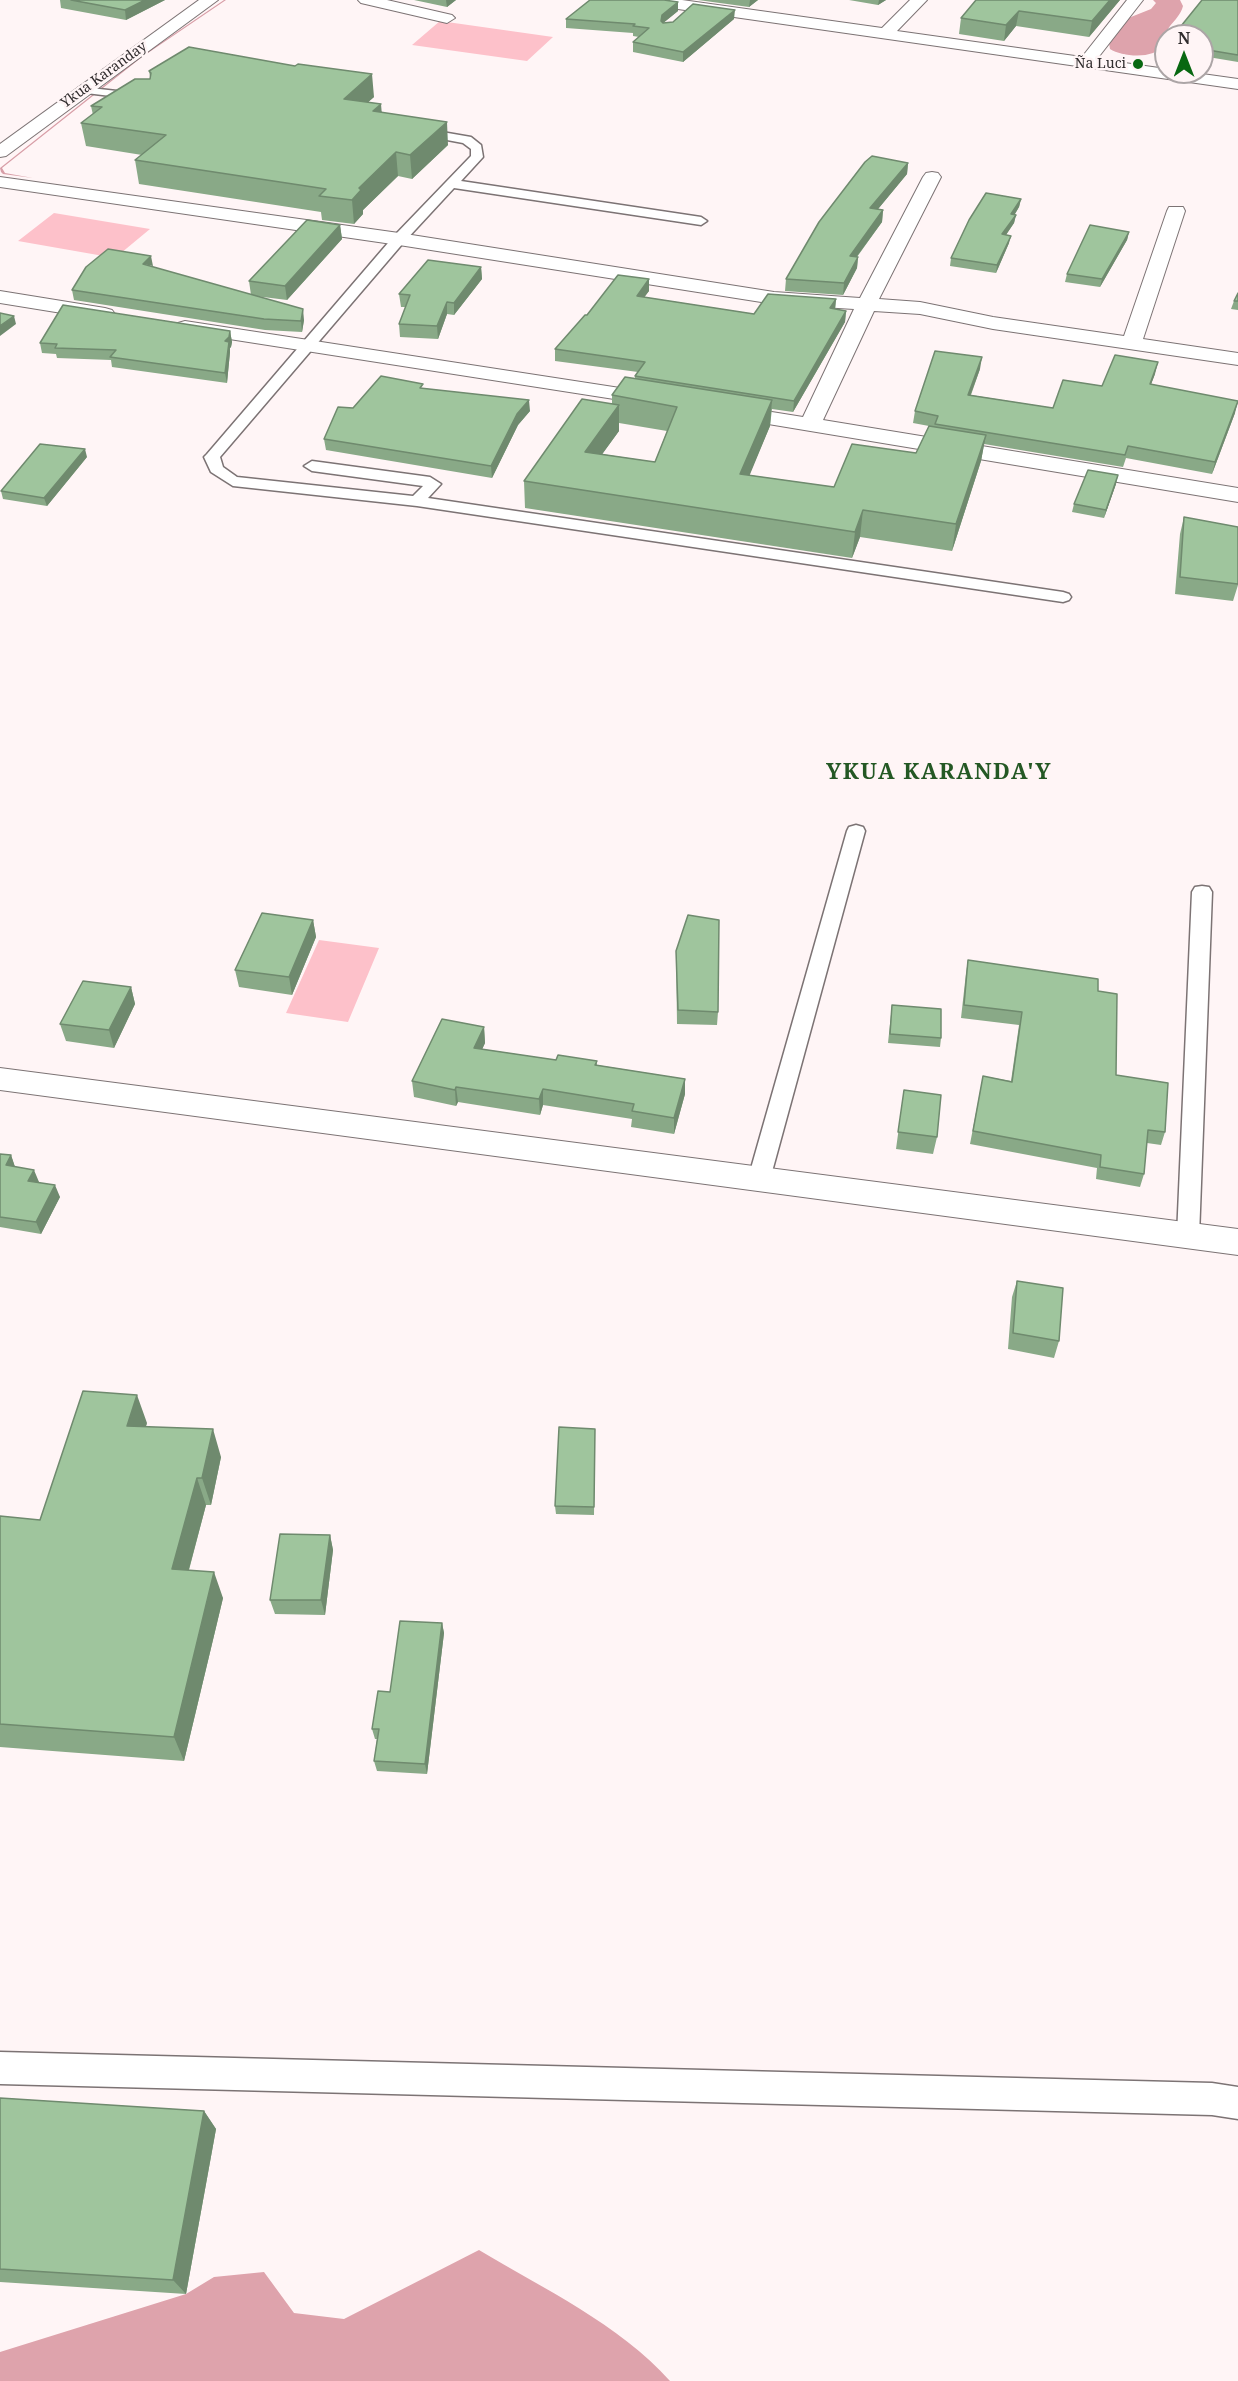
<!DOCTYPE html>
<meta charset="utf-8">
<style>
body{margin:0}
#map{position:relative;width:1238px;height:2381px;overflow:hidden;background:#fff5f6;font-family:"Noto Serif",serif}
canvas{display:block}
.north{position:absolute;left:1154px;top:24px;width:60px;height:60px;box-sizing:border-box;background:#fff5f6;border:2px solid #aca5a6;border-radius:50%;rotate:0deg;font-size:16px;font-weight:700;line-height:24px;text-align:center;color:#302c2d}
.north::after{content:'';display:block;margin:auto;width:21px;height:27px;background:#086811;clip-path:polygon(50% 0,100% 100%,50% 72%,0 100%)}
</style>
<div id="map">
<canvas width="1238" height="2381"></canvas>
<div class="north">N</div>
</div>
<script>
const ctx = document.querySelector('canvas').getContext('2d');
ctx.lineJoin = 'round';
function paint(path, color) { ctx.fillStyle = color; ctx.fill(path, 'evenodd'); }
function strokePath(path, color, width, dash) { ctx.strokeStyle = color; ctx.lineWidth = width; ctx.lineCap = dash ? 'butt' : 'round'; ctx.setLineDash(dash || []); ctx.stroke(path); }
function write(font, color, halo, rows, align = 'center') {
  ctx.font = font + ' "Noto Serif",serif'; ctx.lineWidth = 5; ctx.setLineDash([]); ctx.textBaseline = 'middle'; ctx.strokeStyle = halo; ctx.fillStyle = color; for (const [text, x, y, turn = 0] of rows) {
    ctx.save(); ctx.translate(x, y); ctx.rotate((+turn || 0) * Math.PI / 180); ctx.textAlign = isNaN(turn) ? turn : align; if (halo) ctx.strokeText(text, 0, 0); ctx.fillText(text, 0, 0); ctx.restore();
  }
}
paint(new Path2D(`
 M 440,21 L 553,37 L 527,61 L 412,45 Z
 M 54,213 L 150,229 L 115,258 L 18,241 Z
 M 319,940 L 379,948 L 348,1022 L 286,1013 Z`), '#fdc1ca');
paint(new Path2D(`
 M 1153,0 L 1180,0 L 1183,6 C 1181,14 1175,20 1170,26 C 1165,32 1167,38 1164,44 C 1155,60 1123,57 1110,49 L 1109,43 L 1116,23 L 1151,9 L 1156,3 Z
 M 479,2250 C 544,2289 619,2324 670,2381 L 0,2381 L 0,2352 L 186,2294 L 214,2277 L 264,2272 L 294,2313 L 344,2319 Z`), '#dea3ac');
paint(new Path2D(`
 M 224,0 L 226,0 L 142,57 L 2,168 L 5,173 L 33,178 L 3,174 L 1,172 L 0,168 L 140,57 Z`), '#d89ea7');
const lane = new Path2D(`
 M 82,87 L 143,94 L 149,97 L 143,100 L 78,92 L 78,88 Z
 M 419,128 L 471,137 L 481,145 L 483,157 L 461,181 L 701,217 L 707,221 L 701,225 L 454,188 L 404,242 L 220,457 L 223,467 L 237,477 L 413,496 L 423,486 L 312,471 L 304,466 L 312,461 L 430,477 L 441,484 L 428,498 L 1063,592 L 1069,594 L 1071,597 L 1069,600 L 1063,602 L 417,506 L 233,486 L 211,472 L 204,457 L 207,454 L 394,236 L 471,156 L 471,149 L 463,143 L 415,134 L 415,130 Z
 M 856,825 L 863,827 L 865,831 L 770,1179 L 767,1185 L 759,1188 L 751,1185 L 748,1179 L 847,831 L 849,827 Z
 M 1202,886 L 1209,887 L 1212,892 L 1199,1236 L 1196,1242 L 1188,1245 L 1180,1242 L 1177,1236 L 1192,892 L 1195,887 Z
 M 0,2052 L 1212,2083 L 1238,2087 L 1238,2119 L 1212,2115 L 0,2084 Z`);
const street = new Path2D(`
 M 358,0 L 387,0 L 452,15 L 455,18 L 447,23 L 361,3 Z
 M 642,0 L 682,0 L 882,28 L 910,0 L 927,0 L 897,31 L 1082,57 L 1127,0 L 1143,0 L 1097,59 L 1166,69 L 1166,72 L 1188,72 L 1238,79 L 1238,89 L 650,5 Z
 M 932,172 L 938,173 L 941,177 L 879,299 L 920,302 L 993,317 L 1124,336 L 1167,211 L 1169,207 L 1183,207 L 1185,211 L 1143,339 L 1238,353 L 1238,365 L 993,329 L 920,314 L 874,311 L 823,420 L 1238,488 L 1238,502 L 720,416 L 717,411 L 720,406 L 728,405 L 803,417 L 854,309 L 774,304 L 399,245 L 0,187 L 0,177 L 399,233 L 774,292 L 860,298 L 923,177 L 926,173 Z
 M 0,291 L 105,308 L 112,310 L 115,314 L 112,318 L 105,320 L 0,303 Z
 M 185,321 L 659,394 L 667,395 L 670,400 L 667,405 L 659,406 L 178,331 L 175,327 L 178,323 Z
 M 0,1068 L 1238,1229 L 1238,1255 L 0,1090 Z`);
const secondary = new Path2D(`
 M 199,0 L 218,0 L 6,156 L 0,157 L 0,144 Z`);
strokePath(lane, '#7c7374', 3);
strokePath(street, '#7c7374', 2);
strokePath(secondary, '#7c7374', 2);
paint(lane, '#fff');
paint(street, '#fff');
paint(secondary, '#fff');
paint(new Path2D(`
 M 60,0 L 165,0 L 126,20 L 61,8 Z
 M 414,0 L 456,0 L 447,7 Z
 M 698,0 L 758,0 L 749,7 Z
 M 849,0 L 886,0 L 878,5 Z
 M 976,0 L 1120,0 L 1089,37 L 1016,26 L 1004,41 L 959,34 L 961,18 Z
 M 1238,0 L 1238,62 L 1202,56 L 1202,36 Z
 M 678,11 L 663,23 L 734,19 L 683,62 L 633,52 L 633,42 L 639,37 L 633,36 L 633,33 L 566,28 L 566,19 Z
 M 149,71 L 374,97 L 368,102 L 382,112 L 448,145 L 412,179 L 398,176 L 363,210 L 363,214 L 354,224 L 322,220 L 321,212 L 139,184 L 135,160 L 142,155 L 86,146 L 81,123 L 93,115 L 91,106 L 150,79 L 150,77 Z
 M 908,163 L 907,174 L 878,209 L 883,210 L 882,222 L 857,257 L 858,257 L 857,268 L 843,295 L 785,291 L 786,279 Z
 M 1021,199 L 1019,207 L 1015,214 L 1016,215 L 1014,223 L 1006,235 L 1009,243 L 996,273 L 950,266 L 951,258 Z
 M 340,225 L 342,239 L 287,300 L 255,296 L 304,320 L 302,332 L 265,330 L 74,300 L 72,290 L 251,295 L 249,281 Z
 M 1129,232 L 1127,240 L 1100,287 L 1065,282 L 1067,274 Z
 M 481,267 L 482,279 L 454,315 L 447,314 L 438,339 L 400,337 L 399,324 L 406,307 L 401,307 L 399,294 Z
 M 649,279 L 649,291 L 644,297 L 754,314 L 836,299 L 835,309 L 846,311 L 845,322 L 793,412 L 772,409 L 770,426 L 749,475 L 834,487 L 916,453 L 929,426 L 913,423 L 915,411 L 980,369 L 971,395 L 1053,408 L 1102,386 L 1155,374 L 1151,384 L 1235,413 L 1212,474 L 1126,458 L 1123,467 L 984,444 L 981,461 L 952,551 L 860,537 L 852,558 L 525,508 L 524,481 L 612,404 L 612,395 L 635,379 L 635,376 L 638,372 L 555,361 L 555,349 L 587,315 ZM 619,423 L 667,431 L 655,462 L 602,454 L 619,431 Z
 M 1238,293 L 1238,310 L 1231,309 L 1234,301 Z
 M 230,331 L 232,342 L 231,347 L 230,348 L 230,352 L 227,383 L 112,367 L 111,360 L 57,358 L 56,354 L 42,353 L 40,343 Z
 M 424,388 L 530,411 L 518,425 L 492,478 L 326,450 L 324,439 L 353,408 Z
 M 87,457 L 47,506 L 3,499 L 1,491 Z
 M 1116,484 L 1104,518 L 1072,512 L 1074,504 Z
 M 1184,517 L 1238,527 L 1238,585 L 1233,601 L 1175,594 L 1180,534 Z
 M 313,920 L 316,937 L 292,995 L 239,987 L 235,970 Z
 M 676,951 L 718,1012 L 717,1025 L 677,1024 Z
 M 968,960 L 1098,991 L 1116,1075 L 1165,1132 L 1161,1145 L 1147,1143 L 1144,1174 L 1140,1187 L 1096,1179 L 1097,1168 L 970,1144 L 983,1076 L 1011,1081 L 1019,1025 L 961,1018 L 966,973 Z
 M 131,987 L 135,1004 L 114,1048 L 66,1041 L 60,1024 Z
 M 892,1005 L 941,1038 L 940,1047 L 888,1043 Z
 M 484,1027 L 485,1043 L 482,1049 L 556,1060 L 597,1061 L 597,1065 L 685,1079 L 685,1094 L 674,1134 L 631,1127 L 632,1119 L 543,1105 L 540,1115 L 458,1102 L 456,1106 L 414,1097 L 412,1081 Z
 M 904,1090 L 937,1137 L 933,1154 L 896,1149 Z
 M 0,1154 L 11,1155 L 15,1167 L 39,1182 L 38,1182 L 60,1197 L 41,1234 L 0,1227 Z
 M 1017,1281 L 1059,1341 L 1054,1358 L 1008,1349 L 1012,1297 Z
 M 147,1423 L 146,1426 L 221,1457 L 211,1505 L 206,1505 L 189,1570 L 223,1598 L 184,1761 L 0,1747 L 0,1516 L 40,1520 Z
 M 595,1429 L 594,1515 L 556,1514 L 555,1506 Z
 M 330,1535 L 333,1550 L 325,1615 L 275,1614 L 270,1600 Z
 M 442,1623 L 444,1633 L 427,1774 L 377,1771 L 374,1761 L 377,1739 L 375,1739 L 372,1729 L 390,1692 Z
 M 0,2098 L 204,2111 L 216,2129 L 186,2294 L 0,2282 Z`), '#89a987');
paint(new Path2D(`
 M 145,0 L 165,0 L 126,20 L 125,10 Z
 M 446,0 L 456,0 L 447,7 Z
 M 750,0 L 758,0 L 749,7 Z
 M 879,0 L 886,0 L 878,5 Z
 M 1110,0 L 1120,0 L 1089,37 L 1092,21 Z
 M 678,2 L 678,11 L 662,24 L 661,21 L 662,15 Z
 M 735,10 L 734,19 L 683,62 L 683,52 Z
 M 1019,11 L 1016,26 L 1004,41 L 1006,25 Z
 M 372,74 L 374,97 L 346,122 L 344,99 Z
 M 381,104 L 383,127 L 373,111 Z
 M 447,122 L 448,145 L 412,179 L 410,155 Z
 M 396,152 L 398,176 L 363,210 L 363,214 L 354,224 L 352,200 L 359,188 Z
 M 908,163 L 907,174 L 869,220 L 870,208 Z
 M 1021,199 L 1019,207 L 1010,222 L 1011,214 Z
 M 883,210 L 882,222 L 849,267 L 850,256 Z
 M 1016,215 L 1014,223 L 1001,242 L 1002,234 Z
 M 340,225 L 342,239 L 287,300 L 285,286 Z
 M 1129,232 L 1127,240 L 1100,287 L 1102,279 Z
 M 1011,236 L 1009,243 L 996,273 L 997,265 Z
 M 151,256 L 153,266 L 143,264 Z
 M 858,257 L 857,268 L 843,295 L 844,283 Z
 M 481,267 L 482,279 L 454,315 L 454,303 Z
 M 649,279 L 649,291 L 637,307 L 637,296 Z
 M 836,299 L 835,310 L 830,308 Z
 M 447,302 L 447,314 L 438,339 L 437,326 Z
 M 303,309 L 304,320 L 302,332 L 301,321 Z
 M 846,311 L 845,322 L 793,412 L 794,401 Z
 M 14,316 L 16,324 L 0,336 L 0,326 Z
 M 230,331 L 232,342 L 231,347 L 230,348 L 230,352 L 227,383 L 225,373 L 225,341 Z
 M 982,357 L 980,369 L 966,407 L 968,395 Z
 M 1158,362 L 1155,374 L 1147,395 L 1150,384 Z
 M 529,400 L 530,411 L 518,425 L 492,478 L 491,466 L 517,414 Z
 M 772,400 L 770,426 L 739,501 L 740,474 Z
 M 1238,401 L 1235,413 L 1212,474 L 1215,462 Z
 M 619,405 L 619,431 L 585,478 L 585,452 Z
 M 986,435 L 981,461 L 952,551 L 956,524 Z
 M 85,449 L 87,457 L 47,506 L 44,498 Z
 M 1118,475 L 1116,484 L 1104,518 L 1106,510 Z
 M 863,510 L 860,537 L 852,558 L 855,532 Z
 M 313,920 L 316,937 L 292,995 L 289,977 Z
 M 131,987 L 135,1004 L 114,1048 L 109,1030 Z
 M 484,1027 L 485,1043 L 476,1063 L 474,1048 Z
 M 685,1079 L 685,1094 L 674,1134 L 674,1118 Z
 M 456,1087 L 458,1102 L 456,1106 L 455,1090 Z
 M 543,1089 L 543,1105 L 540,1115 L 539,1099 Z
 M 11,1155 L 15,1167 L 6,1165 Z
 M 34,1170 L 39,1182 L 33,1193 L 28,1181 Z
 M 55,1185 L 60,1197 L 41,1234 L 36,1222 Z
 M 137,1395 L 147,1423 L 137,1453 L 127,1426 Z
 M 213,1429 L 221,1457 L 211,1505 L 202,1478 Z
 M 197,1478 L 206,1505 L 182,1595 L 172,1569 Z
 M 330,1535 L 333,1550 L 325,1615 L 321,1600 Z
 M 214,1572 L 223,1598 L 184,1761 L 174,1737 Z
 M 442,1623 L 444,1633 L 427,1774 L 425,1764 Z
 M 204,2111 L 216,2129 L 186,2294 L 173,2280 Z`), '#6f8a6e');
const building = new Path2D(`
 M 71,0 L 145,0 L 125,10 Z
 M 590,0 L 664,0 L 678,2 L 662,15 L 661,21 L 663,23 L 673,22 L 693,4 L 735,10 L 683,52 L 633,42 L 649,28 L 633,26 L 635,24 L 566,19 Z
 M 976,0 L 1110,0 L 1092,21 L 1019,11 L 1006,25 L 961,18 Z
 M 1202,0 L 1238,0 L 1238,55 L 1202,49 L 1202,36 L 1173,36 Z
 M 189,47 L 295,66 L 298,64 L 372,74 L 344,99 L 381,104 L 373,111 L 447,122 L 410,155 L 396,152 L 359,188 L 361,190 L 352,200 L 319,196 L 326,189 L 135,160 L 166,135 L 81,123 L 102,107 L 91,106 L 135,79 L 150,79 L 151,73 L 149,71 Z
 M 872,156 L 908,163 L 870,208 L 883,210 L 850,256 L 858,257 L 844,283 L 786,279 L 819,222 L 865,162 Z
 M 986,193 L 1021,199 L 1011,214 L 1016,215 L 1002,234 L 1011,236 L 997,265 L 951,258 L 969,220 Z
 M 307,220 L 340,225 L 285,286 L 249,281 Z
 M 1090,225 L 1129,232 L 1102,279 L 1067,274 Z
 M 108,249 L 151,256 L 143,264 L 303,309 L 301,321 L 264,319 L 72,290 L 86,267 Z
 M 428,260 L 481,267 L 454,303 L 447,302 L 437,326 L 399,324 L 410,295 L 399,294 Z
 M 618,275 L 649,279 L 637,296 L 754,314 L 768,294 L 836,299 L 830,308 L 846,311 L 794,401 L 635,376 L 645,362 L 555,349 L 585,315 L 587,315 Z
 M 1238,293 L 1238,301 L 1234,301 Z
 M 63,305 L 230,331 L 229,337 L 225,341 L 229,342 L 225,373 L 110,357 L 116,350 L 55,348 L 57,344 L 40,343 Z
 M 0,313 L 14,316 L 0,326 Z
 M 935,351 L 982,357 L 968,395 L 1053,408 L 1063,380 L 1102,386 L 1115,355 L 1158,362 L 1150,384 L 1238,401 L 1215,462 L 1128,446 L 1125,455 L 935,424 L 938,416 L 915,411 Z
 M 381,376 L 423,384 L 420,388 L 529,400 L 517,414 L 491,466 L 324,439 L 338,407 L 353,408 Z
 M 625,377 L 772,400 L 740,474 L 834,487 L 852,444 L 916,453 L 929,426 L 986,435 L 956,524 L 863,510 L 855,532 L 524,481 L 582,399 L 619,405 L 585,452 L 655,462 L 677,407 L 612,395 Z
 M 40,444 L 85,449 L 44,498 L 1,491 Z
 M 1088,470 L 1118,475 L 1106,510 L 1074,504 Z
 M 1184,517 L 1238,527 L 1238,584 L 1180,577 Z
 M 262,913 L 313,920 L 289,977 L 235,970 Z
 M 688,915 L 719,920 L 718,1012 L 678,1010 L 676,951 Z
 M 968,960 L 1098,979 L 1098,991 L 1117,994 L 1116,1075 L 1168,1083 L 1165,1132 L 1148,1130 L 1144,1174 L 1100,1167 L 1101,1155 L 973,1131 L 983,1076 L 1012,1082 L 1022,1012 L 964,1005 Z
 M 83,981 L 131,987 L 109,1030 L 60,1024 Z
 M 892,1005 L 941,1009 L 941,1038 L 890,1034 Z
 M 442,1019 L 484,1027 L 474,1048 L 556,1060 L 558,1055 L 597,1061 L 595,1065 L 685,1079 L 674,1118 L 632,1111 L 634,1104 L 543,1089 L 539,1099 L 456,1087 L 455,1090 L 412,1081 Z
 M 904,1090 L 941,1095 L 937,1137 L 898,1132 Z
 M 0,1154 L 11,1155 L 6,1165 L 34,1170 L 28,1181 L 55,1185 L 36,1222 L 0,1217 Z
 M 1017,1281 L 1063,1288 L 1059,1341 L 1013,1333 Z
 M 83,1391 L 137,1395 L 127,1426 L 213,1429 L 202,1478 L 197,1478 L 172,1569 L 214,1572 L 174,1737 L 0,1724 L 0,1516 L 40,1520 Z
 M 559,1427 L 595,1429 L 594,1507 L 555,1506 Z
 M 280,1534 L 330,1535 L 321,1600 L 270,1600 Z
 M 400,1621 L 442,1623 L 425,1764 L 374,1761 L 379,1729 L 372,1729 L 378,1691 L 390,1692 Z
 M 0,2098 L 204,2111 L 173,2280 L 0,2269 Z`);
paint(building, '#9fc59d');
strokePath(building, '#6f8a6e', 1.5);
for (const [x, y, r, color] of [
 [1138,64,6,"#086811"]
]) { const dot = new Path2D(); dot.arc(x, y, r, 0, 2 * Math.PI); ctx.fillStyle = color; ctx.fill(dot); strokePath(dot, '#fff5f6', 2); }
write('14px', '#302c2d', '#fff5f6', [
 ["Ña Luci",1126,64]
], 'right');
write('14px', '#302c2d', '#fff5f6', [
 ["Ykua Karanday",104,75,-36]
]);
ctx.letterSpacing = '1.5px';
write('bold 22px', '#245824', '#fff5f6', [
 ["YKUA KARANDA'Y",939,773]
]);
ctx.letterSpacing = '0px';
</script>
